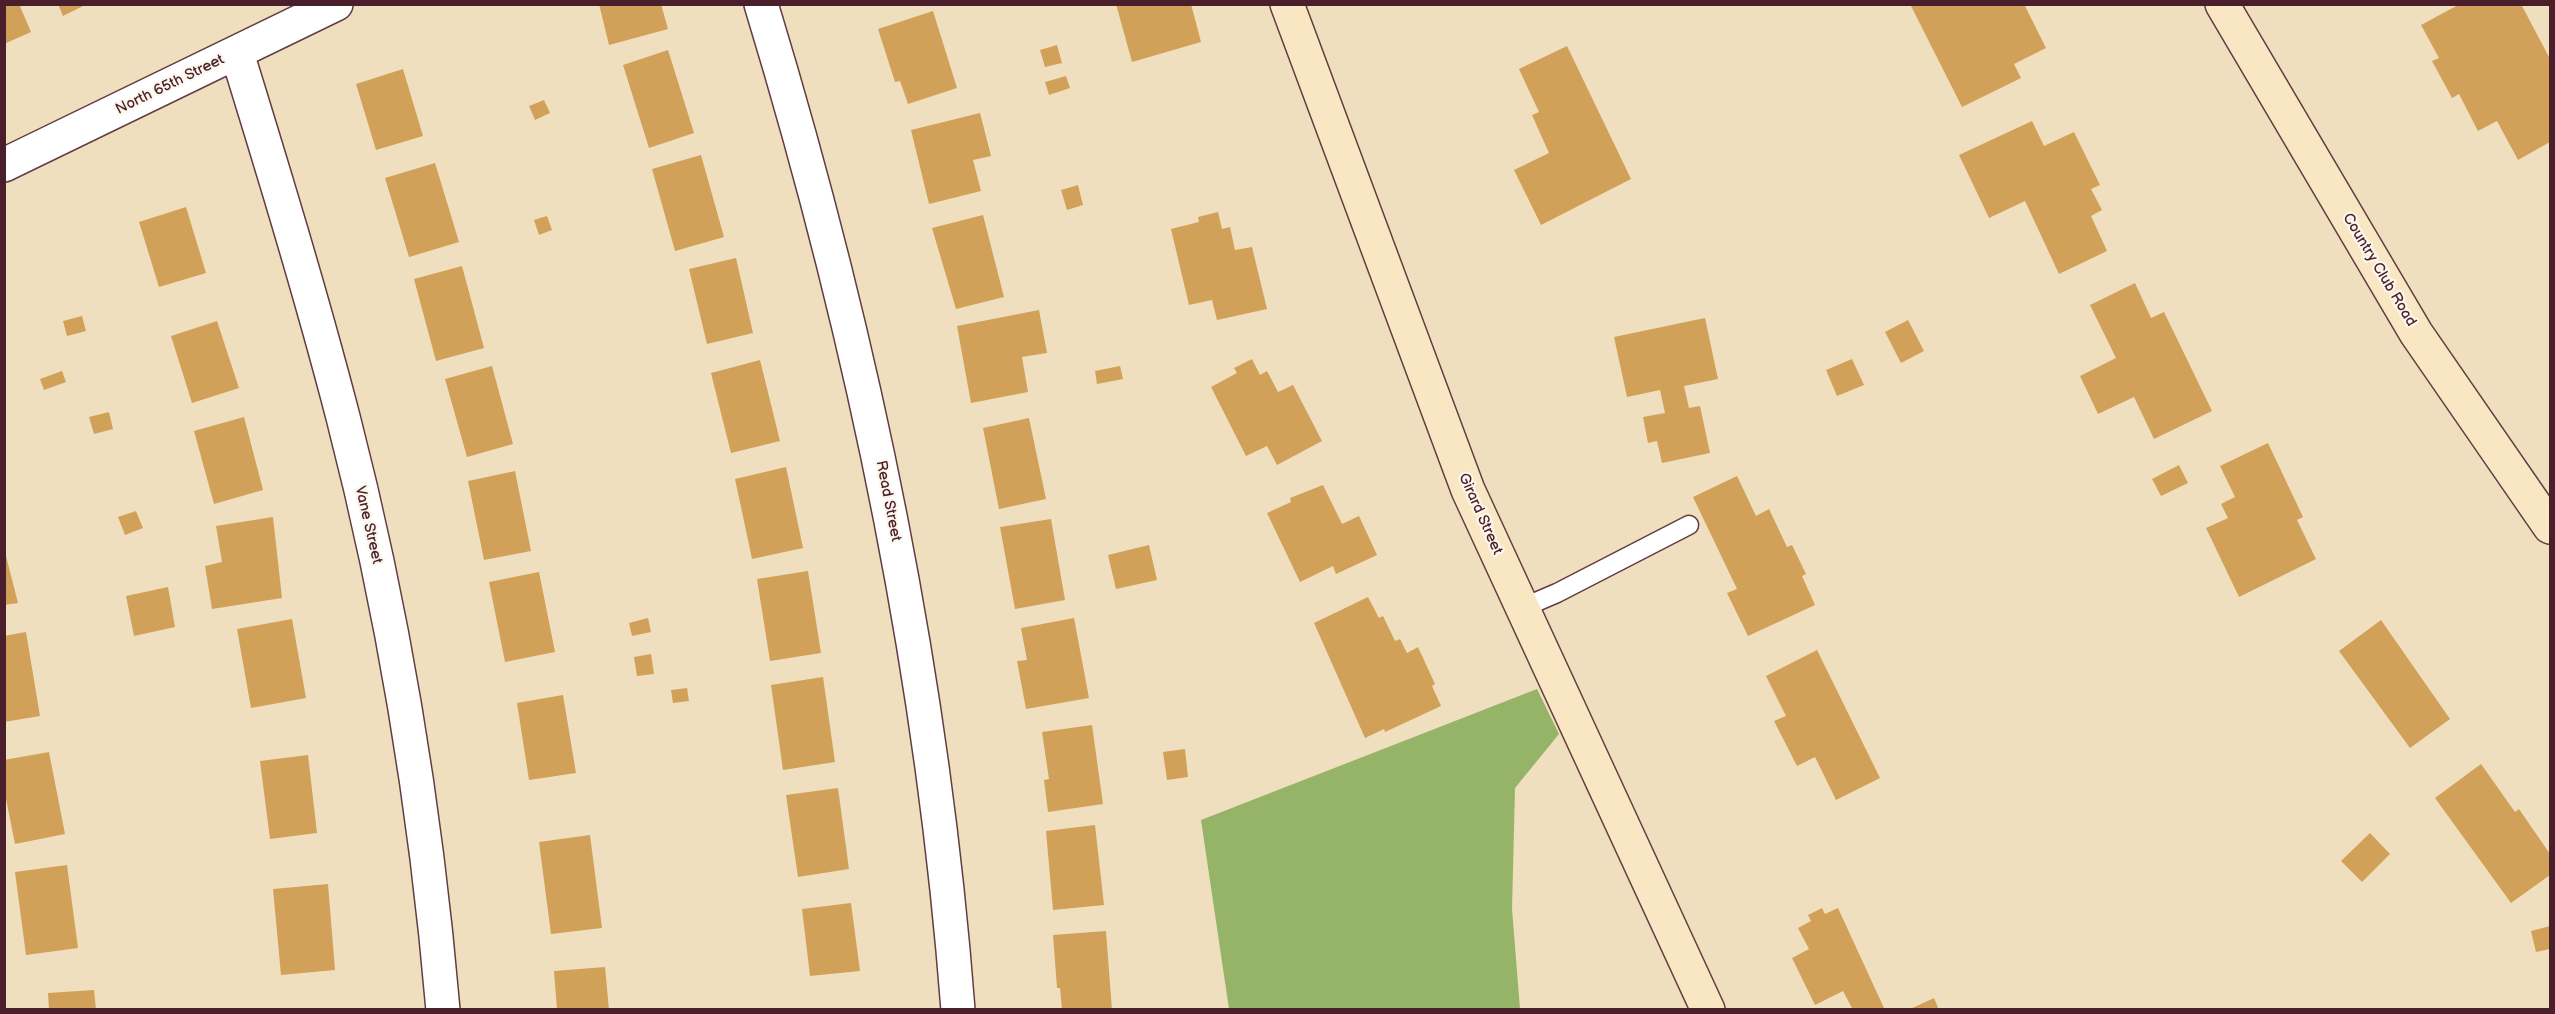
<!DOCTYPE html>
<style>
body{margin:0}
#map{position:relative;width:2555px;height:1014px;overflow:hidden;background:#efdfbe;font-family:"Balsamiq Sans",sans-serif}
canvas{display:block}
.frame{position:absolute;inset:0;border:6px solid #4a1f2b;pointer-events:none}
</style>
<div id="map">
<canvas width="2555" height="1014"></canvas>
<div class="frame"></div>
</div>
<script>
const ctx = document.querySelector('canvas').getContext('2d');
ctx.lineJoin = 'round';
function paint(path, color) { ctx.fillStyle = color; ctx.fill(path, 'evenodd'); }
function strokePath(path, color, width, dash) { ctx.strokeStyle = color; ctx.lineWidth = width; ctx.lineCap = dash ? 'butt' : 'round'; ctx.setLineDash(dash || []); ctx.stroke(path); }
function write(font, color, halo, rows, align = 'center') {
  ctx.font = font + ' "Balsamiq Sans",sans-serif'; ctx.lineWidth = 4.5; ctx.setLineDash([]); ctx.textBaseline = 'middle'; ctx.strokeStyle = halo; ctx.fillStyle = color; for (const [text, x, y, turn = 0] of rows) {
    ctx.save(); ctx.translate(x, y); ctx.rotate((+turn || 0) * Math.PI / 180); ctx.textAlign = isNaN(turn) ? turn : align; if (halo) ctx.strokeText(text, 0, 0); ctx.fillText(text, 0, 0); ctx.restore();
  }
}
paint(new Path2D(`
 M 1537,689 L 1559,734 L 1515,788 L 1512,909 L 1520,1009 L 1229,1009 L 1201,820 Z`), '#95b467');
paint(new Path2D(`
 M 4,4 L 19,4 L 31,32 L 4,44 Z
 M 58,4 L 87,4 L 63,16 Z
 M 599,4 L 661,4 L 668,29 L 609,45 Z
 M 1116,4 L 1191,4 L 1201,42 L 1132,62 Z
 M 1910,4 L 2024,4 L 2046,48 L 2014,64 L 2021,78 L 1962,107 Z
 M 2460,4 L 2521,4 L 2550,59 L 2550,142 L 2518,160 L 2497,121 L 2478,131 L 2459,94 L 2452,98 L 2432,61 L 2439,58 L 2421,25 Z
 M 933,11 L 957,88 L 908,104 L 900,81 L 895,82 L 878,29 Z
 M 1057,45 L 1062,63 L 1045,67 L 1040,50 Z
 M 1567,46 L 1631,179 L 1541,225 L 1514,170 L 1549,153 L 1532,115 L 1539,112 L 1519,69 Z
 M 668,50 L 694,133 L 649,148 L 623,65 Z
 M 403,69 L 423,136 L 376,150 L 356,84 Z
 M 1066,76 L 1070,88 L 1049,95 L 1045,82 Z
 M 544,100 L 550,113 L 535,120 L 529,106 Z
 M 980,113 L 991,156 L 973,160 L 981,191 L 929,204 L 911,130 Z
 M 2032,121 L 2044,146 L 2074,132 L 2100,185 L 2091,189 L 2102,210 L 2091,216 L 2107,251 L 2059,274 L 2025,201 L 1989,218 L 1959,155 Z
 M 701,155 L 724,237 L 675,251 L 652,169 Z
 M 435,163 L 459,242 L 409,257 L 385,178 Z
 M 1078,185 L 1083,205 L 1067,210 L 1061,190 Z
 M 186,207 L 206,273 L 159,287 L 139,222 Z
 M 1218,212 L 1222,229 L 1230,227 L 1235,250 L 1252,247 L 1267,309 L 1217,320 L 1212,300 L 1189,305 L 1171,229 L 1199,222 L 1198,217 Z
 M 983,215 L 1004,297 L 956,309 L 932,228 Z
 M 547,216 L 552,230 L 539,235 L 534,220 Z
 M 736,258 L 753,333 L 707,344 L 689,269 Z
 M 462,266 L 484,348 L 436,361 L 414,279 Z
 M 2135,283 L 2151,318 L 2164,312 L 2212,411 L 2154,439 L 2134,397 L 2098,414 L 2080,376 L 2116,358 L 2090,305 Z
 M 1039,310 L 1047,353 L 1022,357 L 1028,392 L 971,403 L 957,326 Z
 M 82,316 L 86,331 L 67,336 L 63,321 Z
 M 1705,318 L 1718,379 L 1684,386 L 1689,408 L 1700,406 L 1710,453 L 1662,463 L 1657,441 L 1648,443 L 1643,417 L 1665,413 L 1660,390 L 1627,397 L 1614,337 Z
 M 1908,320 L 1924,351 L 1901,363 L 1885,332 Z
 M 217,321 L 239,388 L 192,403 L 171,336 Z
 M 1252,359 L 1260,375 L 1267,371 L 1278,392 L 1293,385 L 1322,441 L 1277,465 L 1267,446 L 1246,456 L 1211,387 L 1237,373 L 1234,368 Z
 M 1852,359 L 1864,385 L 1837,396 L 1826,370 Z
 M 760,360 L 780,441 L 731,453 L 711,373 Z
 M 492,366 L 513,444 L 467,457 L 445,379 Z
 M 1120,366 L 1123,379 L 1097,384 L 1095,371 Z
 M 62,371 L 66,382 L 44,390 L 40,379 Z
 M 109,412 L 113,429 L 94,434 L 89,417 Z
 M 244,417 L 263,490 L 214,504 L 194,431 Z
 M 1029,418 L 1046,499 L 999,509 L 983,428 Z
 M 2268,443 L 2303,517 L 2297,520 L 2316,559 L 2239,597 L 2206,528 L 2228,518 L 2221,504 L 2235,497 L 2220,466 Z
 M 2179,465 L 2188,483 L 2161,496 L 2152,479 Z
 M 786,467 L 803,548 L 752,559 L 735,479 Z
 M 515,471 L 531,551 L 484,560 L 468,481 Z
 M 1737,476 L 1756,516 L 1769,509 L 1787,547 L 1792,545 L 1806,574 L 1802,576 L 1815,605 L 1748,636 L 1727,593 L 1737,589 L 1693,497 Z
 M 1323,485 L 1342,524 L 1359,516 L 1377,555 L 1336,574 L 1333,566 L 1300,582 L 1267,513 L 1291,502 L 1290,498 Z
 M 136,511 L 143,528 L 125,535 L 118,517 Z
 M 273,517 L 282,598 L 212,609 L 205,566 L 222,562 L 216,526 Z
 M 1051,519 L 1065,600 L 1015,609 L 1000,527 Z
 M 1149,545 L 1157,580 L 1116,589 L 1108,555 Z
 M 4,548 L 18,603 L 4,605 Z
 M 808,571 L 821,653 L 770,661 L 757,579 Z
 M 539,572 L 555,652 L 505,662 L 489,582 Z
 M 168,587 L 175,627 L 134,636 L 126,596 Z
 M 1368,597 L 1379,618 L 1383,616 L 1395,641 L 1400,639 L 1407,653 L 1418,647 L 1435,684 L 1432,686 L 1441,706 L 1385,732 L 1384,729 L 1365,738 L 1314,623 Z
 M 648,618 L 651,632 L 632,636 L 629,623 Z
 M 1074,618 L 1089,698 L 1026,709 L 1017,661 L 1027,660 L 1021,628 Z
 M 292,619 L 306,698 L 251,708 L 237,629 Z
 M 2381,620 L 2450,719 L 2410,748 L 2339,651 Z
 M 26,632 L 40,716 L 4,722 L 4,636 Z
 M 1817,650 L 1880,778 L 1836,800 L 1815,757 L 1797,766 L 1774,721 L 1786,716 L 1766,676 Z
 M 651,654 L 654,674 L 637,676 L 634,657 Z
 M 823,677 L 835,762 L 783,770 L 771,685 Z
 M 687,688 L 689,701 L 673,703 L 671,690 Z
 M 563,695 L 576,773 L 529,780 L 517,703 Z
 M 1092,725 L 1103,804 L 1048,812 L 1044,780 L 1049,779 L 1042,732 Z
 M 1185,749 L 1188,777 L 1167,780 L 1163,752 Z
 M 49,752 L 65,834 L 15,844 L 4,789 L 4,760 Z
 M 308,755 L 317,833 L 270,839 L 260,761 Z
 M 2481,764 L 2515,812 L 2519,809 L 2550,854 L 2550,875 L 2511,903 L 2435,798 Z
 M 838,788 L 849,869 L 798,877 L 786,795 Z
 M 1095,825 L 1104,905 L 1053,910 L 1046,831 Z
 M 2370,833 L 2390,854 L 2362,882 L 2341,861 Z
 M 590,835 L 602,928 L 551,934 L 539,842 Z
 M 67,865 L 78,948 L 26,955 L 15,872 Z
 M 328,884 L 335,970 L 281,975 L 273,889 Z
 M 851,903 L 860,971 L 810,976 L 802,909 Z
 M 1822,908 L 1825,914 L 1838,908 L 1884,1008 L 1853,1010 L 1843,991 L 1815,1005 L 1792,958 L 1809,949 L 1798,928 L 1811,921 L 1808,915 Z
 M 2550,926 L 2550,949 L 2536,952 L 2531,931 Z
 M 1106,931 L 1112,1010 L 1062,1010 L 1060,988 L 1057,988 L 1053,935 Z
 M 605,967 L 609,1010 L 557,1010 L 554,971 Z
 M 94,990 L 96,1010 L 49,1010 L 48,993 Z
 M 1934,998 L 1939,1010 L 1908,1010 Z`), '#d2a159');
const lane = new Path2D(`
 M 1522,608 L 1557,593 L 1689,525`);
const street = new Path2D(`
 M 761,4 C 861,332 932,667 958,1010
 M 237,53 C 274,173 311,294 343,417 C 393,610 426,811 443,1010
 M 4,165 L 336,4`);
const secondary = new Path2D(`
 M 1287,4 L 1468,490 L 1708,1010
 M 2222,4 L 2416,333 L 2550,527`);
strokePath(lane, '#633c41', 21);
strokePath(street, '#633c41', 36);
strokePath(secondary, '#633c41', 36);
strokePath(lane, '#fff', 18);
strokePath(street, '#fff', 33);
strokePath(secondary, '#f9e7c3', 33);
write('15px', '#4a1f2b', '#fbf7ec', [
 ["North 65th Street",170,85,-26],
 ["Country Club Road",2379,270,59],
 ["Read Street",888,501,79],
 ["Girard Street",1480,514,66],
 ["Vane Street",368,525,77]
]);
</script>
